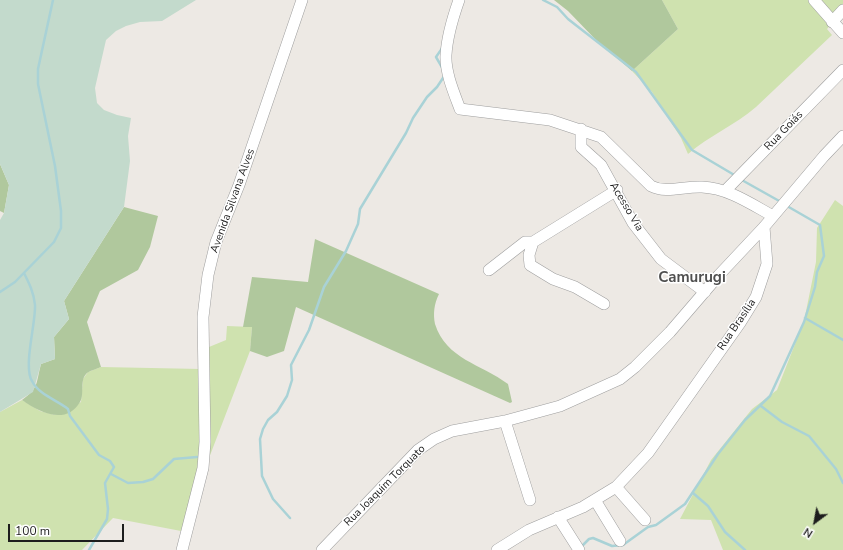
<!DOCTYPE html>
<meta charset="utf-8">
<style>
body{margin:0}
#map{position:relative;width:843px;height:550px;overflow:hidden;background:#ede9e4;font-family:"Nunito Sans",sans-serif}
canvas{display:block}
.north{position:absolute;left:795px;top:502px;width:40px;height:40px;-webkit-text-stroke:3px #fff;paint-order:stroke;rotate:212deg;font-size:11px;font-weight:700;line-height:16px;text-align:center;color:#1d1d1d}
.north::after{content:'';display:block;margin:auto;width:14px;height:18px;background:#1d1d1d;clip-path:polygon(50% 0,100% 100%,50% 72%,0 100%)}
.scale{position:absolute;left:8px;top:524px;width:116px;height:18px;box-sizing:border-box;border:2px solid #1d1d1d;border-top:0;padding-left:5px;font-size:12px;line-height:14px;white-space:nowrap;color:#1d1d1d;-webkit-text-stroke:3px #fff;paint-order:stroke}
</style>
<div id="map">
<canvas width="843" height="550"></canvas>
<div class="north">N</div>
<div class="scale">100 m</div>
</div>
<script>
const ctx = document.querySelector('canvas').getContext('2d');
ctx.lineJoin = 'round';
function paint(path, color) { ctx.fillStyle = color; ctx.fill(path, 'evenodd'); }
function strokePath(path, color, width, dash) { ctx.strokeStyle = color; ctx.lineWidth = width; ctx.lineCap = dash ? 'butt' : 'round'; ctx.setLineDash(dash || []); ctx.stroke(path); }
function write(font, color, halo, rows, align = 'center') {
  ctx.font = font + ' "Nunito Sans",sans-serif'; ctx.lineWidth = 3; ctx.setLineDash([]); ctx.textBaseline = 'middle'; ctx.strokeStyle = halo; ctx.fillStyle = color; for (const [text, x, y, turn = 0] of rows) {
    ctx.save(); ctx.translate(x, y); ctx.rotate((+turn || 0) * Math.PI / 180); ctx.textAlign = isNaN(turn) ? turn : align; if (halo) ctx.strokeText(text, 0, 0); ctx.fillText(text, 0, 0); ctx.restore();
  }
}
paint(new Path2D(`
 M 662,0 L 843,0 L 843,11 L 827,29 L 832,35 L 756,107 C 735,125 709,136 688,154 L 681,138 L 652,92 L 632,71 L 678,29 Z
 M 835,200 L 843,206 L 843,550 L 723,550 L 711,520 L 680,519 L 711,460 L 752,409 L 777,390 L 804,321 L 816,262 L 817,228 Z
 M 227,326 L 252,327 L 250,351 L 181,531 L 113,518 L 82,550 L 0,550 L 0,412 L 22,400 L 40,411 L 55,415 L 81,402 L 83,379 L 88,372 L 101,367 L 201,369 L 209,347 L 226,340 Z`), '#cfe2af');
paint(new Path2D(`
 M 554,0 L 662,0 L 678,29 L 632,71 L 597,41 L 568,11 Z
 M 0,164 L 9,185 L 4,213 L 0,211 Z
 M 124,207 L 158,216 L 150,247 L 138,270 L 100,291 L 87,322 L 101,367 C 97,369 91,370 87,373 C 79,380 85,394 80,402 C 66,426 39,412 22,400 C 39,388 36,383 41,364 L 55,359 L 54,337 L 69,319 L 64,301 Z
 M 315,239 L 439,294 C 434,304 433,314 435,324 C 446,359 481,364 508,384 L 512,402 L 510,403 L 296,307 L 284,351 L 267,357 L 250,351 L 252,327 L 243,327 L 252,277 L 308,282 Z`), '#b0c89d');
paint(new Path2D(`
 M 0,0 L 196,0 L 162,21 L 140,22 L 126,26 L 116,31 L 106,40 L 95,88 L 97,103 L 104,110 L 117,115 L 131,118 L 128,136 L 130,161 L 124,207 L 64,301 L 69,319 L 54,337 L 55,359 L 41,364 L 33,392 L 0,412 L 0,220 L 4,213 L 9,185 L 0,164 Z`), '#c3dacc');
strokePath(new Path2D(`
 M 543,0 L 557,7 L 568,19 L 636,72 L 692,150 L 736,176
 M 443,69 L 436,57 L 443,47
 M 740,179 L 781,202
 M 24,273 C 29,283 34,293 35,305 C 36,323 23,366 32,381 C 39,395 57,400 68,409 L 70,416 L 99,455 L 110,461 L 114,467 L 105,483 L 108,509 L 107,519 L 89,550
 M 0,292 L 15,282 L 54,242 L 61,228 L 61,211 L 55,166 L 38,84 L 38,69 L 53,0
 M 805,318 L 843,340
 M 761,406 L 782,422 L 809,436 L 836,469 L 843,483
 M 111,474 L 128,483 L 143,482 L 153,479 L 174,459 L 197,457
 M 693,493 L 708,506 L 725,532 L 745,550
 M 290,518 L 273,499 L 262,476 L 260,439 L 263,429 L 268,420 L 277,412 L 287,396 L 292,380 L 291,365 L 309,330 L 324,287 L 346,251 L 358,224 L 360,209 L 406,133 L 413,118 L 427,97 L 437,87 L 445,75
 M 581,547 L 589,539 L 593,538 L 612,546 L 623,545 L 648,527 L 656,525 L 674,512 L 685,504 L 718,454 L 745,420 L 770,396 L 804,322 L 815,287 L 817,272 L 824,256 L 820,225 L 787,206`), '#a9d2d6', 2.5);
const minor = new Path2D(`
 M 459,0 C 453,17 447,37 446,55 C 445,72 454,93 460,109 L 550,120 L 601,137 L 651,186 C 666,194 684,186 702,187 C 728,188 751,204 773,216
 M 814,0 L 843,33
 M 832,22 L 843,10
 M 581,129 L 581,147 L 601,165 L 633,223 L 661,259 L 705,292
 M 725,191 L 843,70
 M 533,242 L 529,255 L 530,265 L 553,279 L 575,287 L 604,304
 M 489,270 L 525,242 L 533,242 L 617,190
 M 505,421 L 530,500
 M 616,487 L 645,520
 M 595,500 L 620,541
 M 558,517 L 579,550
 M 182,550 L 203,468 L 205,442 L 203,317 L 208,275 L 216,242 L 239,185 L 302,0
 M 322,550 L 418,450 L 434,439 L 452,431 L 505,421 L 560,406 L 620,379 L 635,367 L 670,332 L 719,275 L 764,227 L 824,156 L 843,136
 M 497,550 L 529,530 L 583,507 L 616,487 L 648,453 L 740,323 L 756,297 L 767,264 L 764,227`);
strokePath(minor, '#9e9e9e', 12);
strokePath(minor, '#fff', 11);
write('11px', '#1d1d1d', '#fff', [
 ["Rua Goiás",784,131,-46],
 ["Avenida Silvana Alves",233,201,-70],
 ["Acesso Via",626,207,59],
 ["Rua Brasília",737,325,-56],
 ["Rua Joaquim Torquato",385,486,-45]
]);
write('bold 15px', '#505050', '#fff', [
 ["Camurugi",692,278]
]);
</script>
